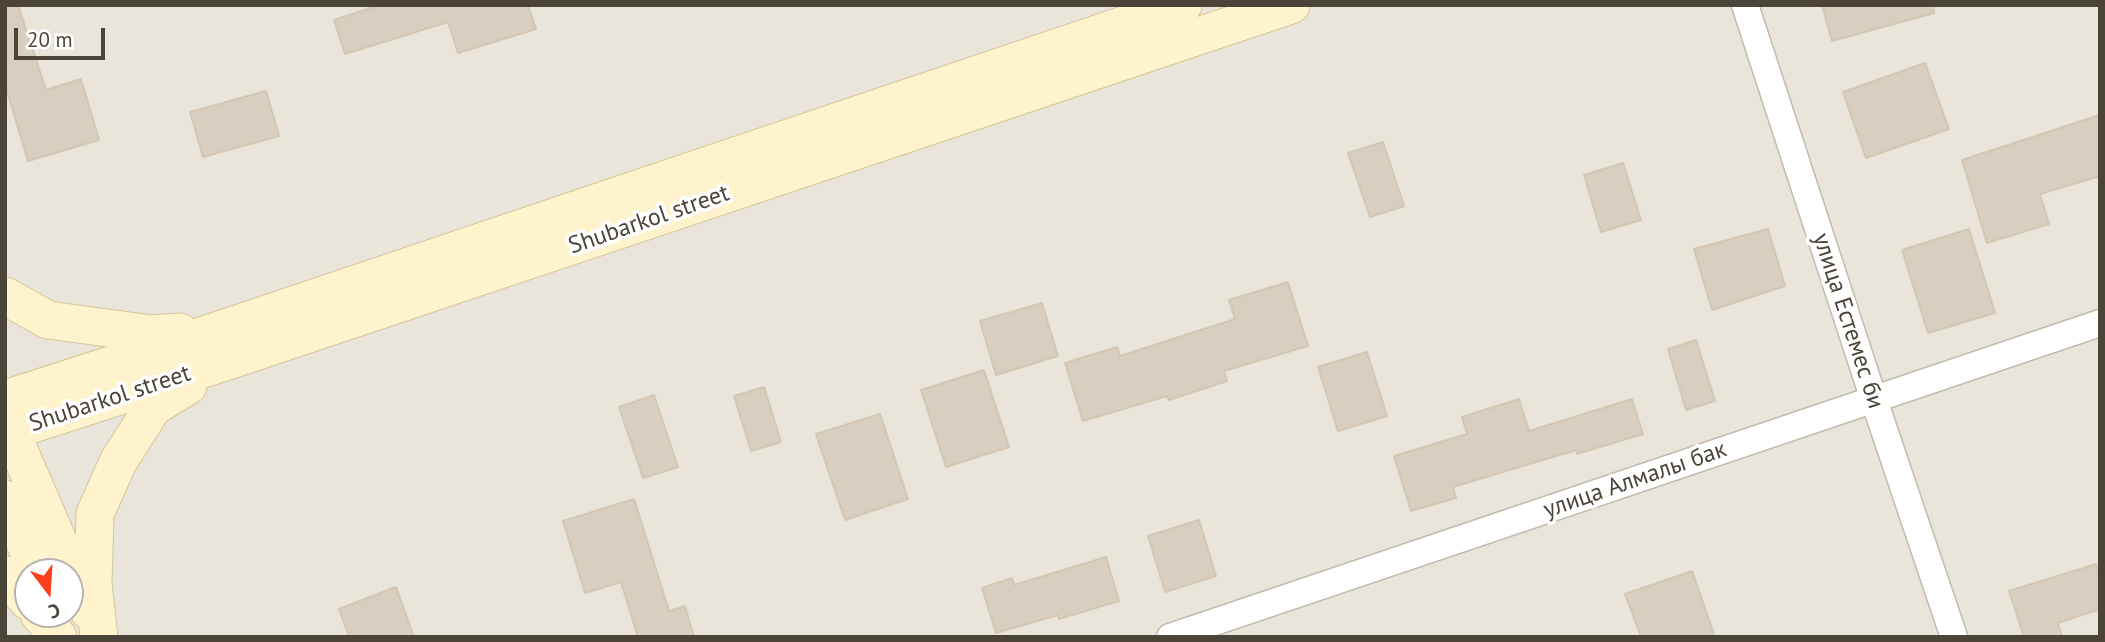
<!DOCTYPE html>
<meta charset="utf-8">
<style>
body{margin:0}
#map{position:relative;width:2105px;height:642px;overflow:hidden;background:#f6f3ec;font-family:"PT Sans",sans-serif}
canvas{display:block}
.frame{position:absolute;inset:0;border:7px solid #4b4439;pointer-events:none}
.north{position:absolute;left:14px;top:558px;width:70px;height:70px;box-sizing:border-box;background:#fff;border:2px solid #b7b4b0;border-radius:50%;rotate:163deg;font-size:19px;font-weight:700;line-height:28px;text-align:center;color:#4b4439}
.north::after{content:'';display:block;margin:auto;width:24px;height:32px;background:#fc3f1d;clip-path:polygon(50% 0,100% 100%,50% 72%,0 100%)}
.scale{position:absolute;left:14px;top:28px;width:91px;height:32px;box-sizing:border-box;border:4px solid #4b4439;border-top:0;padding-left:9px;font-size:21px;line-height:24px;white-space:nowrap;color:#4b4439;-webkit-text-stroke:5px #fff;paint-order:stroke}
</style>
<div id="map">
<canvas width="2105" height="642"></canvas>
<div class="frame"></div>
<div class="north">С</div>
<div class="scale">20 m</div>
</div>
<script>
const ctx = document.querySelector('canvas').getContext('2d');
ctx.lineJoin = 'round';
function paint(path, color) { ctx.fillStyle = color; ctx.fill(path, 'evenodd'); }
function strokePath(path, color, width, dash) { ctx.strokeStyle = color; ctx.lineWidth = width; ctx.lineCap = dash ? 'butt' : 'round'; ctx.setLineDash(dash || []); ctx.stroke(path); }
function write(font, color, halo, rows, align = 'center') {
  ctx.font = font + ' "PT Sans",sans-serif'; ctx.lineWidth = 7; ctx.setLineDash([]); ctx.textBaseline = 'middle'; ctx.strokeStyle = halo; ctx.fillStyle = color; for (const [text, x, y, turn = 0] of rows) {
    ctx.save(); ctx.translate(x, y); ctx.rotate((+turn || 0) * Math.PI / 180); ctx.textAlign = isNaN(turn) ? turn : align; if (halo) ctx.strokeText(text, 0, 0); ctx.fillText(text, 0, 0); ctx.restore();
  }
}
paint(new Path2D(`
 M 5,5 L 2100,5 L 2100,637 L 5,637 ZM 28,572 L 70,572 L 70,614 L 28,614 Z`), '#eae5da');
const building = new Path2D(`
 M 5,5 L 18,5 L 46,90 L 81,79 L 99,140 L 28,161 L 5,84 Z
 M 380,5 L 528,5 L 536,29 L 458,53 L 448,22 L 345,54 L 334,20 Z
 M 1822,5 L 1933,5 L 1934,13 L 1832,41 Z
 M 1925,63 L 1949,129 L 1866,158 L 1843,92 Z
 M 266,91 L 279,136 L 203,157 L 190,112 Z
 M 2100,115 L 2100,176 L 2040,194 L 2049,224 L 1987,243 L 1962,160 Z
 M 1383,142 L 1404,206 L 1370,217 L 1348,153 Z
 M 1623,163 L 1641,220 L 1601,232 L 1584,175 Z
 M 1768,229 L 1785,286 L 1712,310 L 1694,249 Z
 M 1969,229 L 1995,313 L 1928,333 L 1902,250 Z
 M 1288,282 L 1308,346 L 1224,371 L 1227,381 L 1169,400 L 1167,396 L 1083,421 L 1065,363 L 1117,347 L 1120,356 L 1235,319 L 1229,300 Z
 M 1042,303 L 1058,356 L 996,375 L 980,321 Z
 M 1696,340 L 1715,401 L 1686,410 L 1668,349 Z
 M 1367,352 L 1387,416 L 1338,431 L 1318,367 Z
 M 984,370 L 1009,447 L 946,467 L 921,390 Z
 M 764,387 L 781,442 L 751,451 L 734,396 Z
 M 654,395 L 678,467 L 643,478 L 619,407 Z
 M 1519,399 L 1529,431 L 1632,399 L 1643,434 L 1577,454 L 1576,450 L 1453,487 L 1456,498 L 1411,511 L 1394,456 L 1467,434 L 1462,417 Z
 M 880,414 L 908,499 L 845,520 L 816,434 Z
 M 634,499 L 669,611 L 685,606 L 694,637 L 638,637 L 621,582 L 585,593 L 563,521 Z
 M 1199,520 L 1216,576 L 1165,592 L 1148,536 Z
 M 1106,557 L 1119,601 L 1059,619 L 1058,615 L 996,633 L 982,588 L 1012,578 L 1014,585 Z
 M 2096,564 L 2100,577 L 2100,609 L 2058,623 L 2062,637 L 2024,637 L 2009,591 Z
 M 1692,571 L 1715,637 L 1641,637 L 1625,594 Z
 M 396,587 L 414,637 L 349,637 L 339,609 Z`);
paint(building, '#d8cfc1');
strokePath(building, '#d3c7b4', 2);
const street = new Path2D(`
 M 1745,5 L 1874,400 L 1954,637
 M 1170,637 L 2100,323`);
const secondary = new Path2D(`
 M 5,296 L 48,320 L 152,334 L 180,332
 M 5,399 L 216,331 L 1183,5
 M 5,418 L 88,610
 M 5,433 L 231,360 L 1291,5
 M 5,499 L 38,572
 M 5,575 L 28,601
 M 39,614 L 58,637
 M 99,637 L 93,584 L 95,514 L 118,462 L 153,407 L 188,386`);
strokePath(street, '#c2bbae', 29);
strokePath(secondary, '#d6c79b', 39);
strokePath(street, '#fff', 26);
strokePath(secondary, '#fff3cd', 37);
write('24px', '#4b4439', '#fff', [
 ["Shubarkol street",649,220,-19],
 ["улица Естемес би",1848,321,72],
 ["Shubarkol street",110,399,-18],
 ["улица Алмалы бак",1635,480,-19]
]);
</script>
